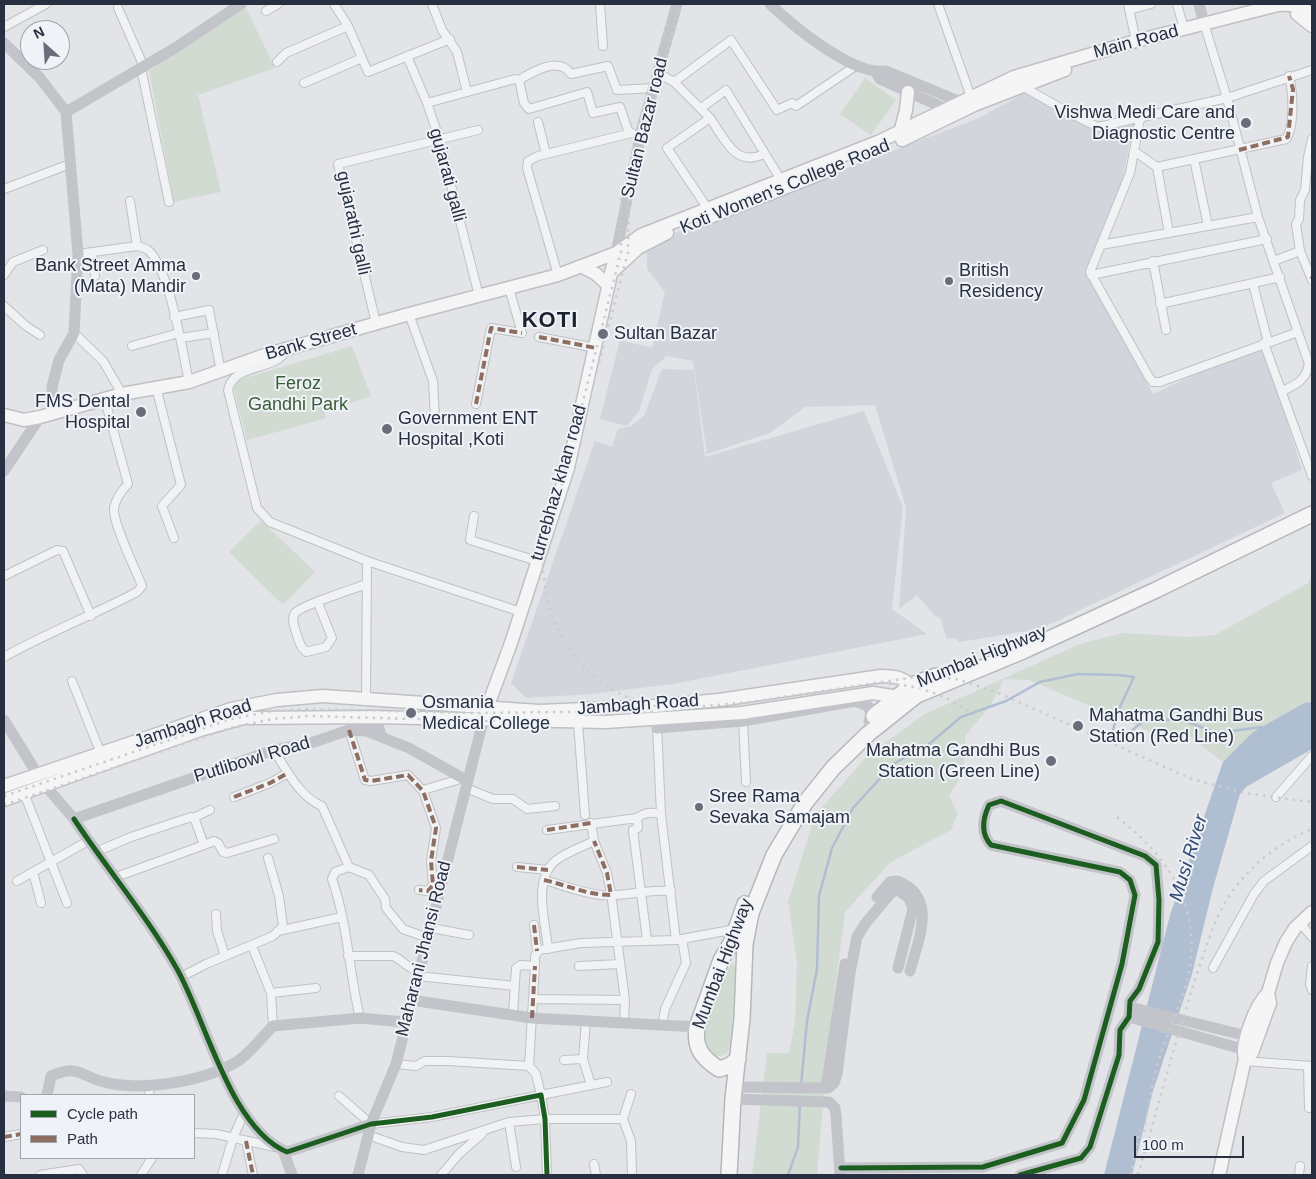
<!DOCTYPE html>
<style>
body{margin:0}
#map{position:relative;width:1316px;height:1179px;overflow:hidden;background:#e2e4e7;font-family:Arial,sans-serif}
canvas{display:block}
.frame{position:absolute;inset:0;border:5px solid #282f40;pointer-events:none}
.legend{position:absolute;left:20px;top:1094px;width:175px;height:65px;box-sizing:border-box;background:#eff2f6;border:1px solid #9fa4ad;margin:0;padding:6px 9px;list-style:none;font-size:15px;color:#282f40}
.legend li{display:flex;align-items:center;gap:10px;height:25px}
.legend b{width:25px;border:1px solid #9fa4ad}
.north{position:absolute;left:20px;top:20px;width:50px;height:50px;box-sizing:border-box;background:#eff2f6;border:1px solid #9fa4ad;border-radius:50%;rotate:334deg;font-size:14px;font-weight:700;line-height:20px;text-align:center;color:#282f40}
.north::after{content:'';display:block;margin:auto;width:18px;height:22px;background:#696e7a;clip-path:polygon(50% 0,100% 100%,50% 72%,0 100%)}
.scale{position:absolute;left:1134px;top:1136px;width:110px;height:22px;box-sizing:border-box;border:2px solid #282f40;border-top:0;padding-left:6px;font-size:15px;line-height:18px;white-space:nowrap;color:#282f40;-webkit-text-stroke:4px #eff2f6;paint-order:stroke}
</style>
<div id="map">
<canvas width="1316" height="1179"></canvas>
<div class="frame"></div>
<ul class="legend">
<li><b style="height:6px;background:#1b5e20"></b>Cycle path</li>
<li><b style="height:6px;background:#8d6e63"></b>Path</li>
</ul>
<div class="north">N</div>
<div class="scale">100 m</div>
</div>
<script>
const ctx = document.querySelector('canvas').getContext('2d');
ctx.lineJoin = 'round';
function paint(path, color) { ctx.fillStyle = color; ctx.fill(path, 'evenodd'); }
function strokePath(path, color, width, dash) { ctx.strokeStyle = color; ctx.lineWidth = width; ctx.lineCap = dash ? 'butt' : 'round'; ctx.setLineDash(dash || []); ctx.stroke(path); }
function write(font, color, halo, rows, align = 'center') {
  ctx.font = font + ' Arial,sans-serif'; ctx.lineWidth = 4; ctx.setLineDash([]); ctx.textBaseline = 'middle'; ctx.strokeStyle = halo; ctx.fillStyle = color; for (const [text, x, y, turn = 0] of rows) {
    ctx.save(); ctx.translate(x, y); ctx.rotate((+turn || 0) * Math.PI / 180); ctx.textAlign = isNaN(turn) ? turn : align; if (halo) ctx.strokeText(text, 0, 0); ctx.fillText(text, 0, 0); ctx.restore();
  }
}
paint(new Path2D(`
 M 1025,93 L 1069,117 L 1101,129 L 1133,124 L 1121,188 L 1086,271 L 1153,394 L 1211,367 L 1264,347 L 1302,470 L 1271,483 L 1285,513 L 1040,629 L 959,642 L 955,638 L 947,639 L 940,618 L 934,615 L 917,595 L 899,609 L 906,508 L 875,405 L 805,407 L 770,433 L 707,454 L 693,361 L 667,356 L 652,369 L 639,411 L 627,426 L 600,419 L 620,340 L 652,348 L 665,292 L 647,269 L 647,248 L 667,236 L 979,118 Z
 M 662,369 L 694,370 L 705,457 L 864,411 L 903,507 L 892,609 L 927,634 L 673,684 L 592,694 L 526,698 L 511,683 L 595,441 L 612,447 L 618,429 L 631,426 L 644,416 Z`), '#d2d5dc');
paint(new Path2D(`
 M 245,6 L 275,68 L 198,95 L 221,192 L 174,202 L 149,71 Z
 M 865,78 L 896,100 L 871,135 L 840,114 Z
 M 352,346 L 371,396 L 324,412 L 326,418 L 320,420 L 247,440 L 232,382 Z
 M 261,520 L 315,572 L 283,605 L 229,552 Z
 M 1312,575 L 1312,702 L 1304,703 L 1253,732 L 1223,762 L 1183,731 L 1153,733 L 1029,680 L 1004,679 L 991,705 L 965,736 L 964,771 L 949,796 L 958,813 L 951,830 L 891,862 L 845,912 L 828,1042 L 817,1175 L 752,1175 L 767,1053 L 789,1053 L 795,1023 L 797,964 L 788,902 L 815,815 L 868,755 L 925,714 L 1080,644 L 1123,633 L 1189,637 L 1215,635 L 1308,583 Z
 M 733,963 L 736,969 L 731,1044 L 726,1054 L 716,1057 L 710,1055 L 703,1041 L 704,1027 L 725,965 Z`), '#d2dbd2');
paint(new Path2D(`
 M 1312,702 L 1312,749 L 1246,787 L 1240,794 L 1213,888 L 1192,974 L 1153,1091 L 1132,1175 L 1104,1175 L 1170,915 L 1223,762 L 1253,732 L 1304,703 Z`), '#b0bed2');
strokePath(new Path2D(`
 M 801,1086 L 807,1021 L 817,969 L 819,896 L 832,848 L 853,808 L 893,764 L 928,745 L 961,717 L 1006,701 L 1040,682 L 1078,674 L 1119,675 L 1134,677 L 1119,709 L 1112,733 L 1127,735 L 1143,721 L 1180,719 L 1217,733 L 1262,727
 M 788,1175 L 798,1147 L 800,1103`), '#b0bed2', 2.5);
const street = new Path2D(`
 M 334,4 L 348,26 L 368,72 L 450,39
 M 432,4 L 442,30 L 457,52 L 467,92
 M 600,4 L 603,46
 M 938,4 L 971,97
 M 1128,4 L 1136,41
 M 1177,4 L 1184,29
 M 118,8 L 144,67
 M 1129,10 L 1151,4
 M 266,11 L 278,4
 M 4,27 L 46,4
 M 1206,30 L 1227,98 L 1258,217 L 1309,364 C 1306,380 1296,385 1282,391
 M 407,56 L 427,103 L 439,138 L 479,296
 M 277,62 L 286,53 L 348,26
 M 141,68 L 169,202
 M 658,73 L 674,82 L 710,118 L 667,148 L 708,209
 M 519,80 C 534,71 559,56 571,74 L 608,66 L 617,90 L 653,88
 M 674,82 L 731,40 L 777,110 L 792,103 L 796,106 L 857,65
 M 304,83 L 362,58
 M 1022,86 L 1071,114 L 1098,127 L 1227,98 L 1312,70
 M 427,103 L 515,79 L 519,80 L 524,103 L 529,109 L 587,92 L 593,113 L 620,107 L 629,133
 M 701,108 L 726,90 L 781,180
 M 710,118 C 725,139 735,168 764,154
 M 1140,119 L 1130,173 L 1090,272 L 1149,377 L 1153,382 L 1160,382 L 1298,332
 M 538,122 L 546,154
 M 1312,139 L 1308,157 L 1305,190 L 1300,200 L 1299,219 L 1296,224 L 1300,251 L 1312,280
 M 1134,151 L 1157,167 L 1286,139 C 1295,126 1293,91 1289,76
 M 1194,159 L 1208,226
 M 1157,167 L 1169,233
 M 4,189 L 70,164
 M 130,201 L 137,246 C 141,247 145,248 148,250 C 169,267 183,353 189,382
 M 1101,245 L 1258,217
 M 78,254 L 137,246
 M 85,256 L 93,258 L 95,276
 M 1153,261 L 1166,330
 M 1274,261 L 1300,251
 M 4,275 L 13,262 L 43,250
 M 558,275 L 527,168 L 528,161 L 538,156 L 632,133
 M 1091,275 L 1267,239
 M 1253,284 L 1268,342
 M 1160,304 L 1280,277
 M 4,306 L 26,326 L 40,335
 M 409,314 L 433,381 L 435,418
 M 174,317 L 209,310 L 221,372
 M 376,323 L 338,164 L 478,130
 M 74,333 L 103,361 L 122,394
 M 539,337 L 596,348
 M 180,338 L 214,333
 M 1264,343 L 1312,476
 M 132,346 L 179,333
 M 287,349 C 277,372 234,362 228,390 L 257,508 L 270,522 L 367,561 L 521,612
 M 156,387 L 181,485 L 162,506 L 174,538
 M 476,404 L 491,328 L 522,333 L 509,288
 M 474,516 L 470,540 L 537,561
 M 4,576 L 57,550 L 63,551 L 91,616
 M 318,603 L 332,638 L 326,647 L 306,652 C 300,647 298,639 296,632 C 294,626 291,619 295,613 C 302,605 353,589 367,584
 M 4,657 C 47,633 93,615 137,592 L 142,586 C 136,570 112,522 114,508 C 116,498 122,490 128,484 L 105,400
 M 72,681 L 101,754
 M 366,699 L 367,561
 M 743,721 L 746,782
 M 578,723 L 585,815
 M 657,725 L 661,814 L 676,940
 M 349,730 L 365,780 L 371,781 L 408,775 L 423,791 L 436,828 L 431,861 L 433,885 L 428,891 L 419,890
 M 274,750 C 286,770 300,797 322,806 L 349,867 L 335,872 L 332,879 C 348,924 349,973 360,1018
 M 466,788 L 493,799 L 513,799 L 527,809 L 555,806
 M 423,790 L 464,778
 M 24,793 L 67,903
 M 234,797 L 270,783 L 288,773
 M 1276,797 L 1312,756
 M 193,818 L 210,810
 M 591,823 L 594,841 L 607,873 L 611,893 L 625,1000 L 624,1022
 M 547,830 L 637,818
 M 98,851 L 131,837 L 191,817 L 195,820 L 204,845 L 214,841 L 218,843 L 223,852 L 227,853 L 274,839
 M 349,867 L 369,875 L 385,899 L 386,908 L 403,929 L 428,938
 M 517,867 L 548,870
 M 33,872 L 41,903
 M 116,877 L 204,845
 M 544,880 C 563,885 581,893 601,895 C 624,897 647,889 671,891
 M 17,881 L 88,841
 M 216,914 L 217,931 L 225,956
 M 1300,923 L 1312,937
 M 534,925 L 537,951
 M 431,928 L 469,935
 M 278,931 L 342,917
 M 647,940 L 633,830 L 638,828 L 637,818 C 645,812 651,812 661,814
 M 252,946 L 271,993 L 273,1026
 M 548,949 C 546,924 533,883 553,863 C 563,853 582,847 594,841
 M 348,956 L 393,956 C 404,960 405,968 419,971
 M 535,966 L 529,1066 L 536,1074 L 541,1095 L 607,1082
 M 579,966 L 620,964
 M 1312,966 L 1310,984 L 1312,990
 M 1213,968 L 1254,894 L 1264,881 L 1312,846
 M 417,976 L 515,986
 M 181,977 L 206,964 L 273,936 L 283,926 L 279,896 L 268,858
 M 271,993 L 316,988
 M 534,999 L 625,1000
 M 513,1015 L 516,968 L 521,965 L 535,966 L 535,956 L 539,950 L 581,943 L 676,940 L 736,929
 M 586,1021 L 583,1059 L 591,1085
 M 662,1025 L 665,1009 L 686,963 L 682,939
 M 564,1060 L 583,1059
 M 1243,1061 L 1312,1066
 M 396,1064 L 416,1066 L 425,1061 L 448,1061 L 529,1066
 M 1308,1066 L 1309,1108
 M 631,1094 L 623,1119 L 631,1141 L 632,1175
 M 149,1095 L 150,1085
 M 339,1096 L 371,1124 L 432,1117 L 541,1095 L 545,1119 L 547,1175
 M 509,1122 L 516,1167
 M 194,1133 L 216,1134 L 275,1147
 M 368,1135 L 402,1147 L 424,1150 L 509,1122 L 545,1119 L 623,1119
 M 4,1137 L 21,1134
 M 246,1141 L 253,1175
 M 594,1164 L 596,1175
 M 40,1175 L 79,1169 L 83,1175
 M 141,1175 L 152,1158
 M 222,1175 L 233,1138 L 244,1113
 M 441,1175 L 459,1154 L 482,1134
 M 1299,1175 L 1300,1166`);
const primary = new Path2D(`
 M 1297,14 L 1312,26
 M 900,133 L 906,110 L 908,92
 M 902,140 L 974,105 L 1065,70
 M 705,219 L 830,170
 M 581,266 L 596,274 L 608,285
 M 611,273 L 638,248 L 667,233
 M 4,415 L 24,420 L 40,417 L 122,394 L 189,382 L 265,355 L 409,314 L 558,275 L 616,253 L 641,235 L 880,141 L 1014,77 L 1136,41 L 1278,5 C 1292,4 1302,5 1312,15
 M 487,708 L 511,643 L 568,468 L 613,265
 M 4,786 L 231,709 L 277,700 L 323,696 L 539,711 L 656,706 L 719,700 L 881,676 C 896,676 908,678 916,693
 M 4,800 L 200,730 L 244,718 L 375,717 L 605,722 L 742,713 L 873,693 L 905,698
 M 1245,1059 L 1252,1053 L 1270,1003 L 1268,993 L 1277,963 L 1286,942 L 1295,928 L 1312,912
 M 1219,1175 L 1245,1059 C 1240,1044 1256,1004 1268,993`);
const highway = new Path2D(`
 M 874,716 L 912,685 L 936,676
 M 738,1059 L 729,1066 L 719,1069 C 702,1058 694,1048 697,1027 L 721,960 L 731,943 L 745,904
 M 729,1175 L 733,1099 L 742,1019 L 745,944 L 751,913 L 774,855 L 805,803 L 833,768 L 868,734 L 917,695 L 1023,651 L 1156,590 L 1312,514`);
strokePath(street, '#bfc1c4', 10);
strokePath(primary, '#bec0c4', 15);
strokePath(highway, '#b4b7bb', 18);
strokePath(street, '#f1f2f3', 8);
strokePath(new Path2D(`
 M 770,4 C 793,26 853,76 886,71 L 961,102 L 965,108
 M 1199,4 L 1204,23
 M 4,43 L 40,78 L 66,112 L 78,254 L 74,333 L 59,360 L 52,387 L 53,413
 M 876,73 L 880,79 L 946,109 L 950,113
 M 66,112 L 175,48 L 241,4
 M 616,253 L 641,132 L 677,4
 M 4,471 L 40,417
 M 4,720 L 38,775
 M 360,722 L 378,725 L 381,736
 M 657,728 L 743,721 L 855,701 L 868,706 L 871,713 L 869,721
 M 45,785 L 74,819 L 274,750 L 311,743 L 349,730 L 366,731 L 409,748 L 468,781
 M 74,819 C 107,869 147,916 177,969 C 206,1020 230,1128 287,1152 L 371,1124
 M 877,897 L 890,882 L 897,881 C 939,897 918,940 910,971
 M 411,1000 L 532,1018 L 697,1027
 M 1130,1007 L 1247,1036
 M 1129,1017 L 1242,1049
 M 735,1087 L 828,1088 L 834,1083 L 837,1074 L 850,973 L 857,937 L 865,924 L 890,894 L 897,889 L 909,898 L 913,909 L 898,968
 M 826,1088 L 845,964
 M 47,1095 L 51,1076 C 81,1063 81,1078 108,1083 C 145,1091 206,1081 238,1061 C 251,1052 262,1037 273,1026 L 360,1018 L 404,1022
 M 4,1096 L 21,1097
 M 733,1099 L 829,1102 L 835,1108 L 836,1115 L 840,1174
 M 283,1150 L 292,1175
 M 841,1168 L 983,1167 L 1062,1143 L 1084,1100 L 1122,964 L 1135,895 L 1130,880 L 1120,872 L 991,845 C 980,833 983,818 989,805 L 1001,801 L 1145,856 L 1156,865 L 1159,900 L 1158,942 L 1139,989 L 1130,1001 L 1129,1017 L 1120,1030 L 1119,1055 L 1090,1147 L 1081,1158 L 1020,1175
 M 358,1175 L 371,1124 L 396,1064 L 483,721`), '#c2c4c9', 11);
strokePath(primary, '#f5f5f6', 12);
strokePath(highway, '#f5f5f6', 15);
strokePath(new Path2D(`
 M 599,363 L 628,252 L 629,199 L 680,4
 M 889,684 C 923,685 951,698 978,718
 M 656,706 C 585,692 542,629 543,559 L 621,252 L 621,198 L 672,4
 M 4,796 L 231,719 L 272,711 L 309,709 L 474,713 L 650,711 L 750,702 L 922,676 L 956,679 L 996,692 L 1192,779 L 1244,793 L 1312,802
 M 4,805 L 233,727 L 273,719 L 309,716 L 485,721 L 515,720
 M 1117,817 C 1169,857 1203,908 1188,977 C 1181,1005 1168,1031 1159,1059 C 1151,1084 1148,1111 1143,1137
 M 1131,1175 L 1140,1129
 M 1138,1175 C 1158,1107 1176,1038 1198,971 C 1208,942 1216,912 1235,888 C 1256,860 1281,842 1312,829`), '#cacccf', 2.5, [2.5, 5]);
strokePath(new Path2D(`
 M 1239,150 L 1288,137 L 1293,89 L 1289,76
 M 1311,279 L 1312,278
 M 539,337 L 596,348
 M 476,404 L 491,328 L 522,333
 M 349,730 L 365,780 L 371,781 L 408,775 L 423,791 L 436,828 L 431,861 L 433,885 L 428,891 L 419,890
 M 234,797 L 270,783 L 288,773
 M 547,830 L 591,823
 M 517,867 L 548,870
 M 544,880 C 567,885 587,895 611,895 L 607,873 L 594,841
 M 534,925 L 537,951
 M 532,1018 L 535,966
 M 4,1137 L 21,1134
 M 246,1141 L 253,1175`), '#8d6e63', 4, [8, 4]);
strokePath(new Path2D(`
 M 74,819 C 107,869 147,916 177,969 C 206,1020 230,1128 287,1152 L 371,1124 L 432,1117 L 541,1095 L 545,1119 L 547,1175
 M 841,1168 L 983,1167 L 1062,1143 L 1084,1100 L 1122,964 L 1135,895 L 1130,880 L 1120,872 L 991,845 C 980,833 983,818 989,805 L 1001,801 L 1145,856 L 1156,865 L 1159,900 L 1158,942 L 1139,989 L 1130,1001 L 1129,1017 L 1120,1030 L 1119,1055 L 1090,1147 L 1081,1158 L 1020,1175`), '#1b5e20', 5);
for (const [x, y, r, color] of [
 [1246,123,6,"#696e7a"],
 [196,276,5,"#696e7a"],
 [949,281,5,"#696e7a"],
 [603,334,6,"#696e7a"],
 [141,412,6,"#696e7a"],
 [387,429,6,"#696e7a"],
 [411,713,6,"#696e7a"],
 [1078,726,6,"#696e7a"],
 [1051,761,6,"#696e7a"],
 [699,807,5,"#696e7a"]
]) { const dot = new Path2D(); dot.arc(x, y, r, 0, 2 * Math.PI); ctx.fillStyle = color; ctx.fill(dot); strokePath(dot, '#eff2f6', 2); }
write('18px', '#282f40', '#eff2f6', [
 ["Main Road",1136,42,-15],
 ["Sultan Bazar road",645,128,-76],
 ["gujarati galli",447,175,75],
 ["Koti Women's College Road",785,187,-22],
 ["gujarathi galli",353,223,78],
 ["Bank Street",311,342,-16],
 ["turrebhaz khan road",559,483,-74],
 ["Mumbai Highway",982,657,-22],
 ["Jambagh Road",638,705,-4],
 ["Jambagh Road",193,724,-18],
 ["Putlibowl Road",252,760,-17],
 ["Maharani Jhansi Road",424,949,-76],
 ["Mumbai Highway",723,964,-69]
]);
write('18px', '#282f40', '#eff2f6', [
 ["Vishwa Medi Care and",1235,113,"right"],
 ["Diagnostic Centre",1235,134,"right"],
 ["Bank Street Amma",186,266,"right"],
 ["(Mata) Mandir",186,287,"right"],
 ["British",959,271],
 ["Residency",959,292],
 ["Sultan Bazar",614,334],
 ["FMS Dental",130,402,"right"],
 ["Hospital",130,423,"right"],
 ["Government ENT",398,419],
 ["Hospital ,Koti",398,440],
 ["Osmania",422,703],
 ["Medical College",422,724],
 ["Mahatma Gandhi Bus",1089,716],
 ["Station (Red Line)",1089,737],
 ["Mahatma Gandhi Bus",1040,751,"right"],
 ["Station (Green Line)",1040,772,"right"],
 ["Sree Rama",709,797],
 ["Sevaka Samajam",709,818]
], 'left');
write('18px', '#3a5c36', '#eff2f6', [
 ["Feroz",298,384],
 ["Gandhi Park",298,405]
]);
write('italic 19px', '#334b74', '#eff2f6', [
 ["Musi River",1189,858,-73]
]);
ctx.letterSpacing = '1px';
write('bold 22px', '#1b2131', '#eff2f6', [
 ["KOTI",550,321]
]);
ctx.letterSpacing = '0px';
</script>
